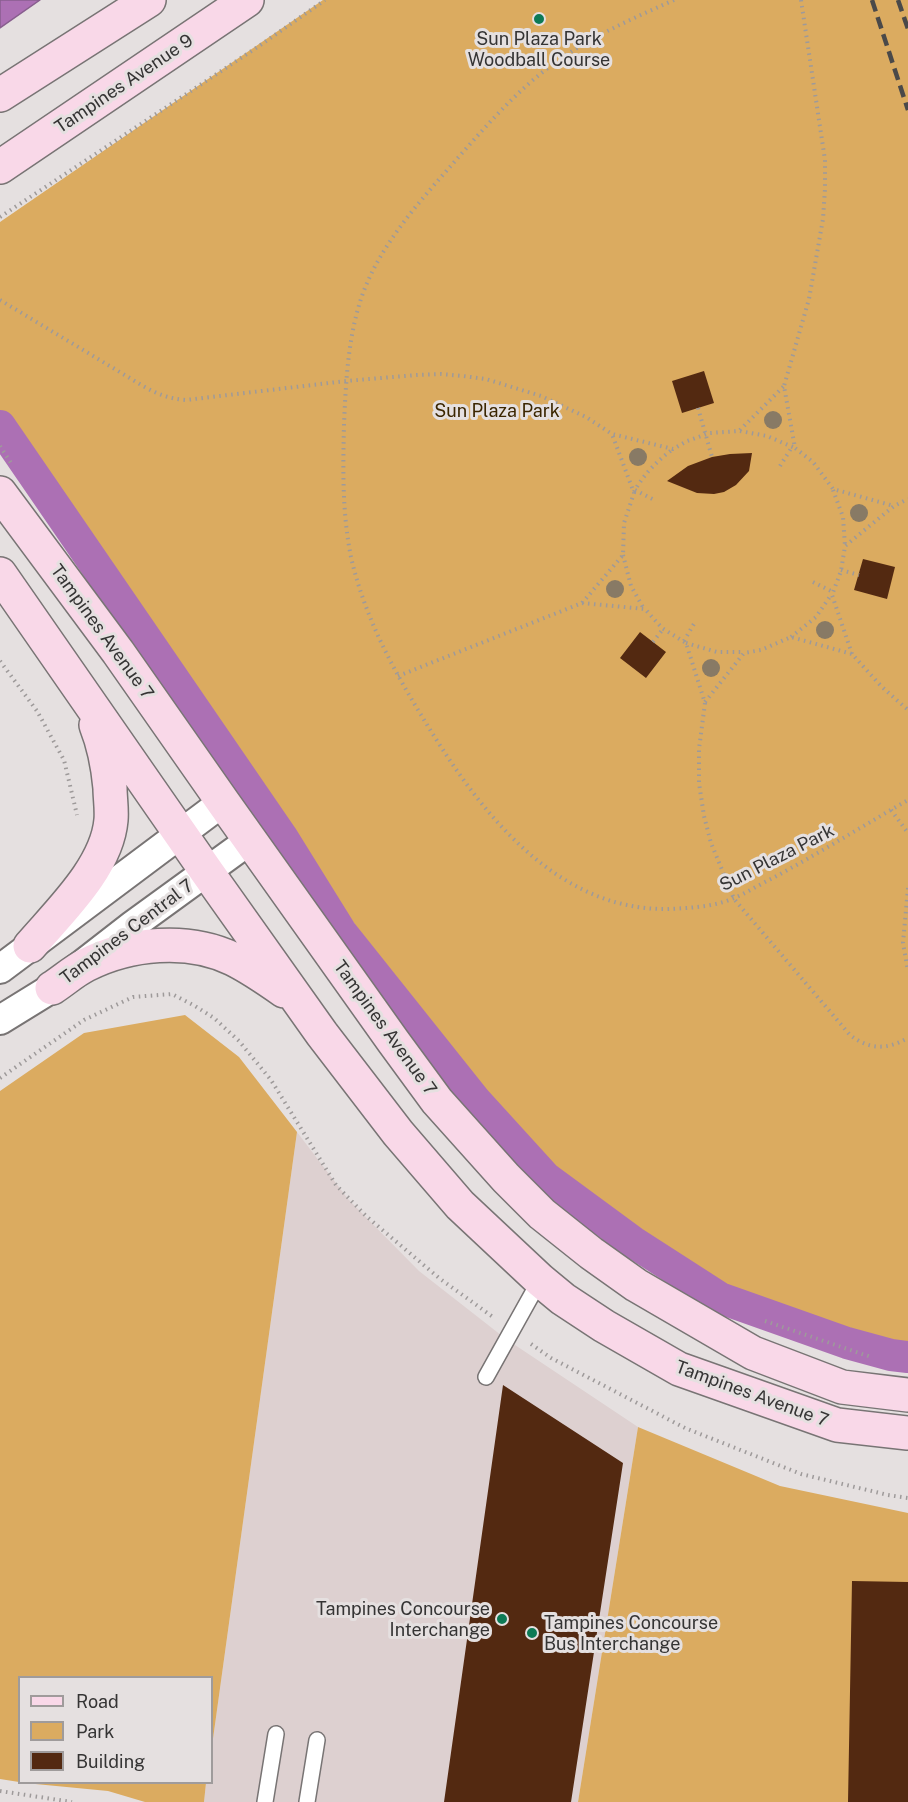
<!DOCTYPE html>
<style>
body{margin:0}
#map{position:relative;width:908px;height:1802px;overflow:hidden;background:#e5e0e0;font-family:"Public Sans",sans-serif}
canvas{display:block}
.legend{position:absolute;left:18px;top:1676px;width:195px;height:108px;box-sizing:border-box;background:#e5e0e0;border:2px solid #9f9b9b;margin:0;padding:8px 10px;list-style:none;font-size:18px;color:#353434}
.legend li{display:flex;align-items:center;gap:12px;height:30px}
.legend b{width:30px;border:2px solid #9f9b9b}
</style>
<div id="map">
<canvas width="908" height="1802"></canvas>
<ul class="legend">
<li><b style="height:8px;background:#f9d8e8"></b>Road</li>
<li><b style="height:16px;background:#dbab60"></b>Park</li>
<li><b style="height:16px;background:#532911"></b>Building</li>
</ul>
</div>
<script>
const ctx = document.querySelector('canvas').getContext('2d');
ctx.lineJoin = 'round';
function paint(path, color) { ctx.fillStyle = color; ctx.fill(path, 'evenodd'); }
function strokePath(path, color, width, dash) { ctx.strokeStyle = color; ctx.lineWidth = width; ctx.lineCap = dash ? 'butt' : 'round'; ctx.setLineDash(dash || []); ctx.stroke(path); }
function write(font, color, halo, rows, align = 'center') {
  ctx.font = font + ' "Public Sans",sans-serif'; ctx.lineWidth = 6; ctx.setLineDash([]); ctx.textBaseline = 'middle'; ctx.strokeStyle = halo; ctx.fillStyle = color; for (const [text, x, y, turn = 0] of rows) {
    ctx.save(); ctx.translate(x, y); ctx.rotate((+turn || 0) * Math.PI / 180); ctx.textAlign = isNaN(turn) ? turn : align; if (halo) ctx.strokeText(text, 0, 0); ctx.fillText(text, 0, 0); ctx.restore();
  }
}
paint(new Path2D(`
 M 297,1132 L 348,1199 L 419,1271 L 506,1339 L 638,1427 L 578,1802 L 204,1802 L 206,1783 L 212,1782 L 212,1746 Z`), '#ddd0d0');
paint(new Path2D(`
 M 323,0 L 908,0 L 908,1350 L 879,1344 L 818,1327 L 753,1302 L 681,1268 L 627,1231 L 549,1169 L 488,1106 L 421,1019 L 0,417 L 0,222 Z
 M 185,1015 L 239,1057 L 297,1132 L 212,1746 L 212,1678 L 20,1678 L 19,1782 L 0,1779 L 0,1091 L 84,1033 Z
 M 638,1427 L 780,1486 L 908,1513 L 908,1802 L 578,1802 Z
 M 25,1783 L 206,1782 L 206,1783 L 204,1802 L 145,1802 L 108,1791 Z`), '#dbab60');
const water = new Path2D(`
 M 0,0 L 40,0 L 0,28 Z`);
paint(water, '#ac70b4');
strokePath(water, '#885e8e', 1.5);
strokePath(new Path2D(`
 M 0,426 L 282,837 L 341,932 L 475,1100 L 546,1178 L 633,1242 L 720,1298 L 847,1343 L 891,1355 L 908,1357`), '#ac70b4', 32);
paint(new Path2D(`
 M 704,371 L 714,403 L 682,413 L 672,381 Z
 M 752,453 L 749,471 L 736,485 L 724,492 L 714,494 L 697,493 L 667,481 L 688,466 L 712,457 L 730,454 Z
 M 863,559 L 895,567 L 887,599 L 854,590 Z
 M 640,632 L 666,652 L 646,678 L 620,658 Z
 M 503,1385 L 623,1463 L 571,1802 L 444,1802 Z
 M 852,1581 L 908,1582 L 908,1802 L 848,1802 Z`), '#532911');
const lane = new Path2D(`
 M 486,1377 L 540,1280
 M 265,1802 L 276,1734
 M 307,1802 L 317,1740`);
const street = new Path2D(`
 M 0,969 L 223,802
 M 0,1020 L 52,988 L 133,925 L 250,840`);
const secondary = new Path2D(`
 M 0,95 L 149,0
 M 0,167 L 247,0
 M 0,493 L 118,652 L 223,802 L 393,1041 L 437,1101 L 506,1178 L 542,1214 L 591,1253 L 636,1285 L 753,1353 L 842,1387 L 908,1395
 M 0,574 L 207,872 L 322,1034 L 398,1133 L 460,1205 L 540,1280 L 563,1299 L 604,1326 L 679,1369 L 837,1425 L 908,1433
 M 30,946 C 60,911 107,867 111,820 C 112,809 110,798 110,788 C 108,766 104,745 96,725
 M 52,988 C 63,981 74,971 86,965 C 129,943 188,937 233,959 C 251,968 267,979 284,991`);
strokePath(lane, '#787474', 18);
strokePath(street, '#787474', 32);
strokePath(secondary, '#787474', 36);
strokePath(new Path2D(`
 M 674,0 C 634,18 592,36 556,62 C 518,89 487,125 456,160 C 421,200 382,242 363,293 C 348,335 346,380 344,424 C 343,469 342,512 351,557 C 364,615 392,668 423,718 C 476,806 553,911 668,909 C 690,908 714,907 734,898 C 747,893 760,884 773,878 C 819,853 863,826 908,800
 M 801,0 L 825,160 L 825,189 L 823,219 L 809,299 L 784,386 L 795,448 L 813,462 L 833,489 L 894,506
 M 0,217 L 259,46 L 325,0
 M 0,300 L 143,386 C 157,394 170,399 186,400 L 346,381 L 417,375 L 441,374 L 463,376 L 486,379 L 541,396 L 586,417 L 612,434 L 673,449 L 687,441 L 710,433 L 739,431 L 784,386
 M 698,408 L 712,457
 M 740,431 L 767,436 L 795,448
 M 0,446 L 11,463
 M 780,466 L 792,447
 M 635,490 L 656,501
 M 833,490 L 843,517 L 845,546
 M 634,492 C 643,475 657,461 673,449
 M 623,555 L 631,586 L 644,609
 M 841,570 L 859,575
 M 813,582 L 833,592
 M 582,603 L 645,609 L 662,628 L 686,643 L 705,703 L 699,749 L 699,783 L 704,816 L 711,843 L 734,899 L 850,1035 C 870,1050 886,1050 908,1038
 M 791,637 L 816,617 L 831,595
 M 684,641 L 695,622
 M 653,642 L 663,629
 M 686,643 L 717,652 L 743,652
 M 852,654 L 832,595 L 841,571 L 845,546 L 894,506 L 908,499
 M 0,661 L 37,711 L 64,760 L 77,815
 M 398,676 L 582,603 L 623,555 L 624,523 L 634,493 L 612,434
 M 705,702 L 744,653 L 761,650 L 791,637 L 852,654 L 881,686 L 908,710
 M 891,810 L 908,833
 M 908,888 L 903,943 L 908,971
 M 0,1078 L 84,1020 L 133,997 L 172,994 L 195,1006 L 214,1018 L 239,1041 L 271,1080 L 336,1185 L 366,1216 L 439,1278 L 493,1317
 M 765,1321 L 871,1357
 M 531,1344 L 551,1358 L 685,1428 L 801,1474 L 888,1495 L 908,1498
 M 0,1791 L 72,1802`), '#9e9a9a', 4, [1.5, 4.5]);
strokePath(lane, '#fff', 15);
strokePath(street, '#fff', 28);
strokePath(secondary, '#f9d8e8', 33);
strokePath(new Path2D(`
 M 872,0 L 908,110
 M 898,0 L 908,29`), '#4a4949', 4.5, [12, 6]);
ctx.fillStyle = '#887a65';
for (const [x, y] of [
 [773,420],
 [638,457],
 [859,513],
 [615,589],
 [825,630],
 [711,668]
]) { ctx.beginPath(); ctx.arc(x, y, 9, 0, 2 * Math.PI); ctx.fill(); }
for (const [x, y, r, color] of [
 [539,19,6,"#0d7a55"],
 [502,1619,6,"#0d7a55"],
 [532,1633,6,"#0d7a55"]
]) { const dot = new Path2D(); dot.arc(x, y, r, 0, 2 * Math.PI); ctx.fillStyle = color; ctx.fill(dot); strokePath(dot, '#e5e0e0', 2); }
write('18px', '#353434', '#e5e0e0', [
 ["Sun Plaza Park",539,39],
 ["Woodball Course",539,60],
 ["Tampines Concourse",490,1609,"right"],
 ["Interchange",490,1630,"right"],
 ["Tampines Concourse",544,1623,"left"],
 ["Bus Interchange",544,1644,"left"]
]);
write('18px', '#353434', '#e5e0e0', [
 ["Tampines Avenue 9",124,84,-34],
 ["Tampines Avenue 7",102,632,54],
 ["Sun Plaza Park",777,858,-27],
 ["Tampines Central 7",127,932,-37],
 ["Tampines Avenue 7",385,1028,54],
 ["Tampines Avenue 7",752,1394,20]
]);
write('18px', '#3b2600', '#e5e0e0', [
 ["Sun Plaza Park",497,411]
]);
</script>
